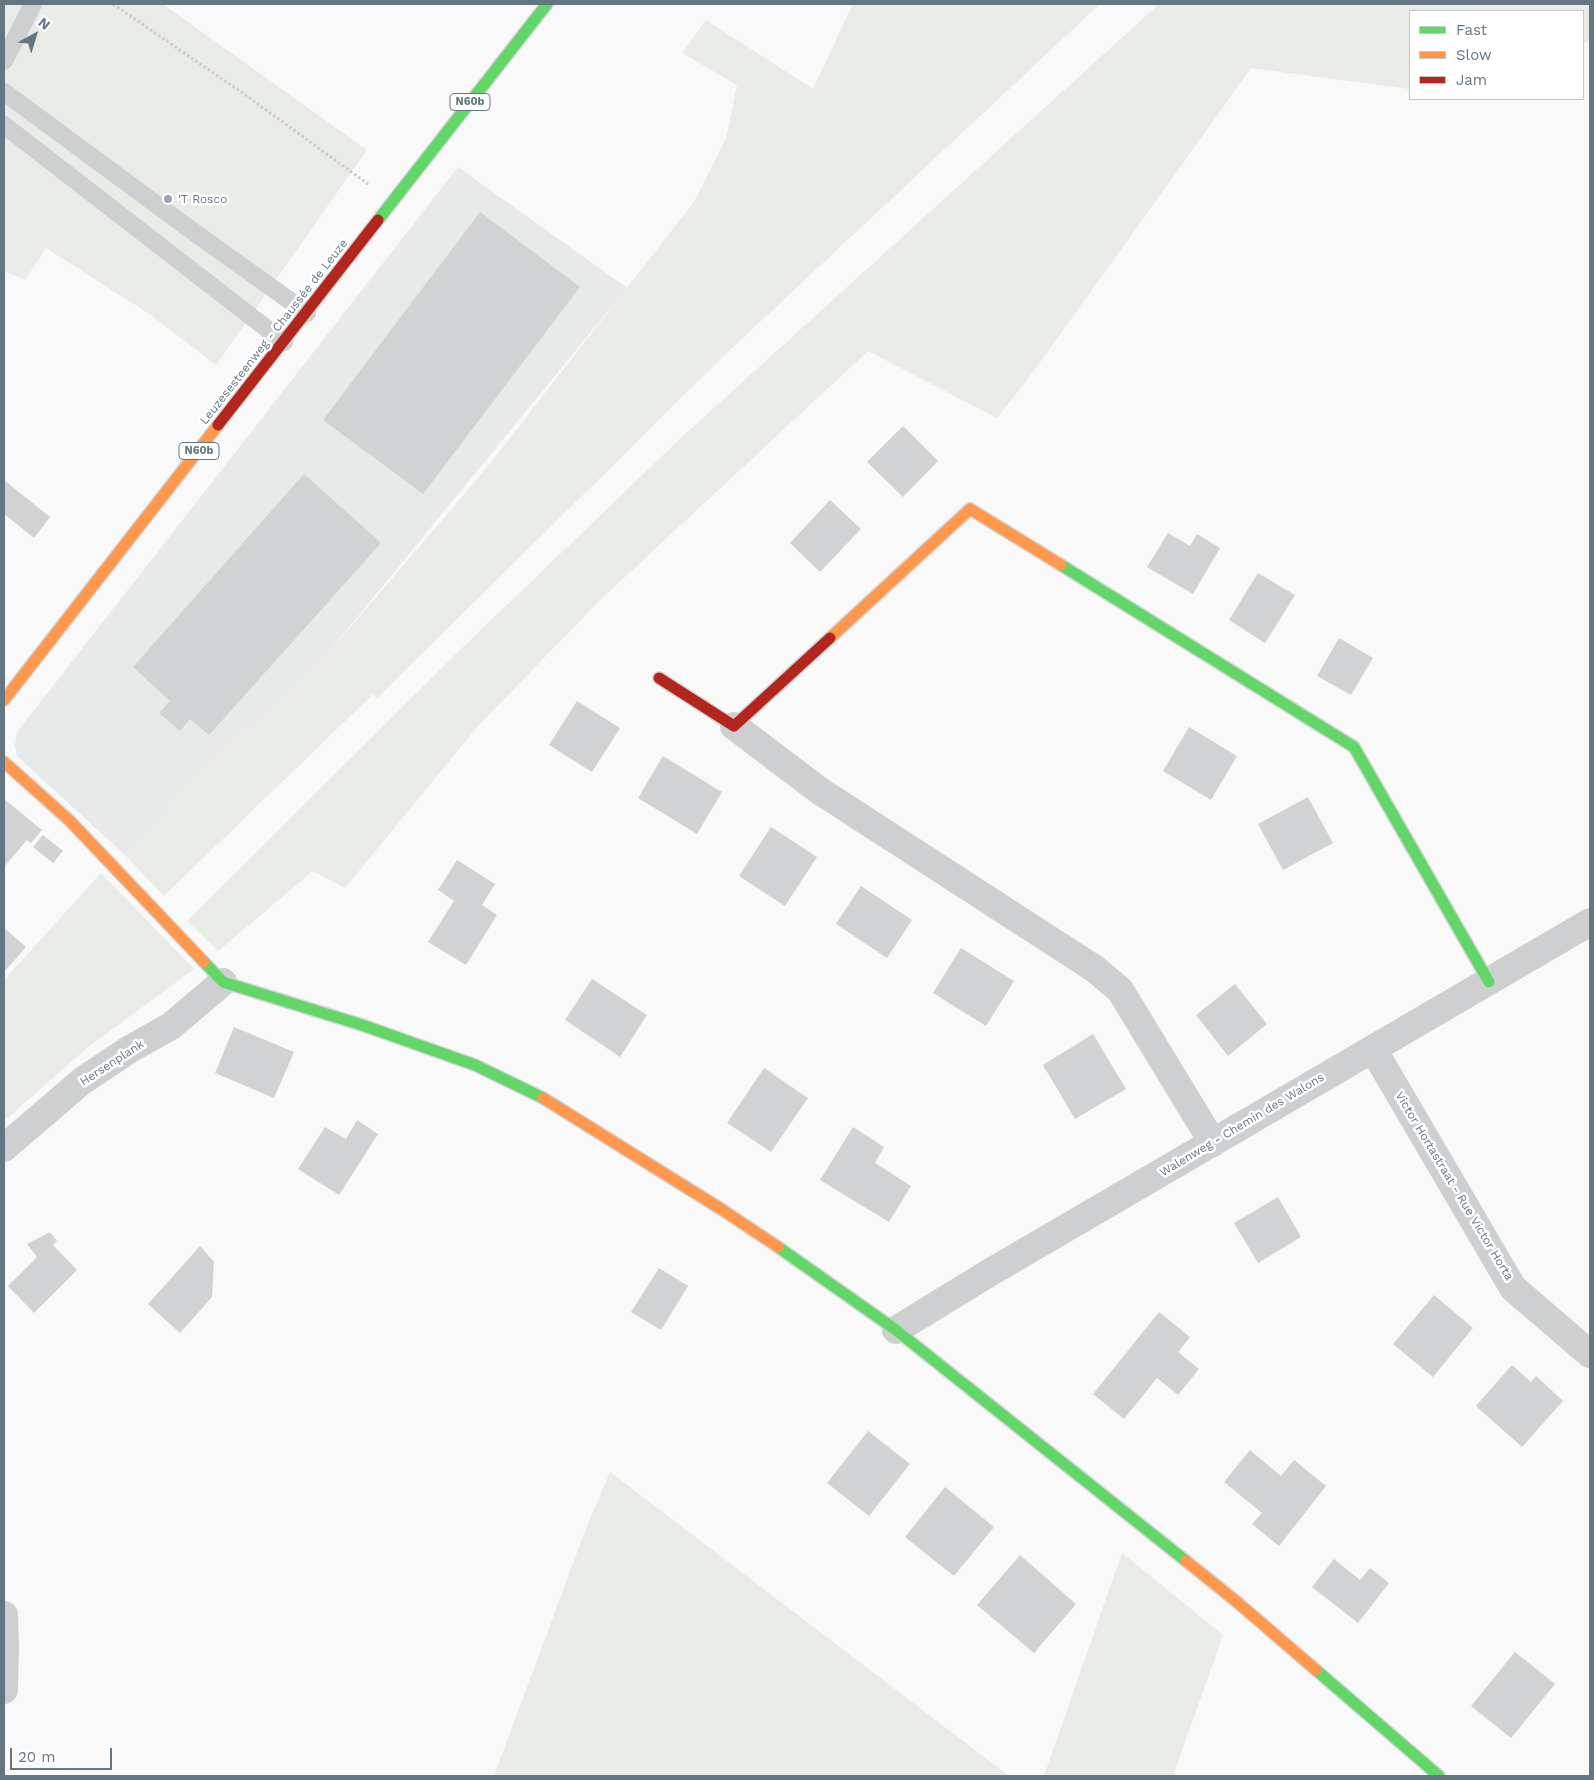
<!DOCTYPE html>
<meta charset="utf-8">
<style>
body{margin:0}
#map{position:relative;width:1594px;height:1780px;overflow:hidden;background:#f9f9f9;font-family:"Work Sans",sans-serif}
canvas{display:block}
.frame{position:absolute;inset:0;border:5px solid #657683;pointer-events:none}
.legend{position:absolute;left:1409px;top:10px;width:175px;height:90px;box-sizing:border-box;background:#fff;border:1px solid #c1c8cd;margin:0;padding:6px 9px;list-style:none;font-size:15px;color:#657683}
.legend li{display:flex;align-items:center;gap:10px;height:25px}
.legend b{width:25px;border:1px solid #c1c8cd}
.north{position:absolute;left:10px;top:10px;width:50px;height:50px;-webkit-text-stroke:4px #fff;paint-order:stroke;rotate:39deg;font-size:14px;font-weight:700;line-height:20px;text-align:center;color:#657683}
.north::after{content:'';display:block;margin:auto;width:18px;height:22px;background:#657683;clip-path:polygon(50% 0,100% 100%,50% 72%,0 100%)}
.scale{position:absolute;left:10px;top:1748px;width:102px;height:22px;box-sizing:border-box;border:2px solid #657683;border-top:0;padding-left:6px;font-size:15px;line-height:18px;white-space:nowrap;color:#657683;-webkit-text-stroke:4px #fff;paint-order:stroke}
</style>
<div id="map">
<canvas width="1594" height="1780"></canvas>
<div class="frame"></div>
<ul class="legend">
<li><b style="height:6px;background:#63d668"></b>Fast</li>
<li><b style="height:6px;background:#ff974d"></b>Slow</li>
<li><b style="height:6px;background:#b3261e"></b>Jam</li>
</ul>
<div class="north">N</div>
<div class="scale">20 m</div>
</div>
<script>
const ctx = document.querySelector('canvas').getContext('2d');
ctx.lineJoin = 'round';
function paint(path, color) { ctx.fillStyle = color; ctx.fill(path, 'evenodd'); }
function strokePath(path, color, width, dash) { ctx.strokeStyle = color; ctx.lineWidth = width; ctx.lineCap = dash ? 'butt' : 'round'; ctx.setLineDash(dash || []); ctx.stroke(path); }
function write(font, color, halo, rows, align = 'center') {
  ctx.font = font + ' "Work Sans",sans-serif'; ctx.lineWidth = 5; ctx.setLineDash([]); ctx.textBaseline = 'middle'; ctx.strokeStyle = halo; ctx.fillStyle = color; for (const [text, x, y, turn = 0] of rows) {
    ctx.save(); ctx.translate(x, y); ctx.rotate((+turn || 0) * Math.PI / 180); ctx.textAlign = isNaN(turn) ? turn : align; if (halo) ctx.strokeText(text, 0, 0); ctx.fillText(text, 0, 0); ctx.restore();
  }
}
paint(new Path2D(`
 M 458,167 L 627,288 L 323,659 L 205,767 L 125,855 L 17,756 L 15,745 L 17,732 Z`), '#e8e9e9');
paint(new Path2D(`
 M 4,4 L 163,4 L 367,150 L 216,365 L 151,315 L 46,248 L 25,280 L 4,271 Z
 M 853,4 L 1100,4 L 732,348 L 377,698 L 373,694 L 164,896 L 125,855 L 205,767 L 323,659 L 485,470 L 694,202 L 726,139 L 737,85 L 682,53 L 706,20 L 813,89 Z
 M 1159,4 L 1590,4 L 1590,39 L 1583,45 L 1583,11 L 1410,11 L 1410,89 L 1251,68 L 1033,372 L 997,418 L 868,351 L 599,601 L 478,726 L 345,888 L 313,871 L 218,951 L 187,921 L 463,647 L 683,436 Z
 M 101,873 L 194,969 L 87,1048 L 4,1121 L 4,980 Z
 M 610,1472 L 1009,1776 L 494,1776 L 585,1531 Z
 M 1122,1553 L 1223,1635 L 1173,1776 L 1044,1776 Z`), '#e8ebe6');
paint(new Path2D(`
 M 480,212 L 580,287 L 423,494 L 323,420 Z
 M 903,426 L 938,461 L 903,497 L 867,462 Z
 M 304,474 L 381,543 L 209,735 L 190,719 L 180,731 L 159,713 L 170,701 L 133,667 Z
 M 4,480 L 50,517 L 34,538 L 4,514 Z
 M 830,500 L 861,529 L 820,572 L 790,543 Z
 M 1168,533 L 1190,546 L 1197,534 L 1220,548 L 1193,594 L 1147,567 Z
 M 1258,573 L 1295,595 L 1265,643 L 1229,620 Z
 M 1339,638 L 1373,658 L 1351,695 L 1317,676 Z
 M 577,701 L 620,728 L 592,772 L 549,745 Z
 M 1189,727 L 1237,756 L 1211,800 L 1163,771 Z
 M 663,756 L 722,792 L 697,834 L 638,798 Z
 M 1308,797 L 1333,843 L 1283,870 L 1258,824 Z
 M 4,799 L 42,830 L 31,843 L 27,840 L 4,867 Z
 M 771,827 L 817,857 L 785,906 L 739,876 Z
 M 43,835 L 63,851 L 53,863 L 33,847 Z
 M 457,860 L 495,884 L 482,905 L 497,915 L 466,965 L 428,942 L 454,901 L 438,890 Z
 M 861,886 L 912,920 L 887,958 L 836,924 Z
 M 4,928 L 26,947 L 4,972 Z
 M 961,948 L 1014,981 L 986,1026 L 933,993 Z
 M 592,979 L 647,1015 L 620,1057 L 565,1020 Z
 M 1235,984 L 1267,1024 L 1228,1056 L 1196,1015 Z
 M 234,1027 L 294,1052 L 274,1098 L 215,1073 Z
 M 1093,1034 L 1126,1089 L 1075,1119 L 1043,1065 Z
 M 764,1068 L 808,1098 L 771,1152 L 727,1123 Z
 M 357,1120 L 378,1134 L 339,1195 L 298,1169 L 325,1127 L 346,1139 Z
 M 853,1127 L 884,1147 L 875,1163 L 911,1186 L 889,1222 L 820,1180 Z
 M 1278,1197 L 1301,1237 L 1258,1263 L 1234,1223 Z
 M 50,1232 L 57,1241 L 53,1245 L 77,1270 L 34,1313 L 8,1286 L 37,1257 L 27,1244 Z
 M 200,1246 L 214,1262 L 212,1297 L 180,1333 L 148,1304 Z
 M 659,1268 L 688,1286 L 661,1330 L 631,1312 Z
 M 1434,1295 L 1473,1328 L 1433,1377 L 1393,1344 Z
 M 1159,1312 L 1190,1337 L 1178,1352 L 1199,1369 L 1178,1395 L 1157,1378 L 1124,1419 L 1093,1394 Z
 M 1512,1365 L 1531,1382 L 1536,1376 L 1563,1401 L 1522,1447 L 1476,1406 Z
 M 868,1431 L 910,1464 L 869,1516 L 827,1483 Z
 M 1250,1450 L 1281,1476 L 1294,1460 L 1326,1486 L 1279,1546 L 1252,1524 L 1262,1513 L 1224,1482 Z
 M 945,1487 L 994,1527 L 954,1576 L 905,1537 Z
 M 1020,1555 L 1076,1604 L 1034,1653 L 977,1605 Z
 M 1334,1559 L 1360,1580 L 1370,1568 L 1389,1583 L 1358,1623 L 1312,1587 Z
 M 1515,1652 L 1555,1684 L 1511,1738 L 1471,1706 Z`), '#d0d2d3');
const fast = new Path2D(`
 M 378,220 L 547,4
 M 1061,565 L 1354,747 L 1489,982
 M 204,962 L 223,982 L 362,1025 L 475,1065 L 543,1098
 M 778,1247 L 896,1330 L 1186,1561
 M 1316,1670 L 1439,1776`);
const slow = new Path2D(`
 M 830,638 L 970,509 L 1061,565
 M 4,700 L 218,425
 M 4,762 L 70,821 L 204,962
 M 543,1098 L 721,1209 L 778,1247
 M 1186,1561 L 1237,1602 L 1316,1670`);
const jam = new Path2D(`
 M 218,425 L 378,220
 M 659,678 L 734,726 L 830,638`);
strokePath(fast, '#d5d6d7', 14);
strokePath(slow, '#d5d6d7', 14);
strokePath(jam, '#d5d6d7', 14);
strokePath(new Path2D(`
 M 113,4 L 244,94 L 368,184`), '#cbcccd', 3, [2.5, 2.5]);
strokePath(new Path2D(`
 M 4,61 L 33,4
 M 4,92 L 191,230 L 307,313
 M 4,125 L 284,342`), '#cecfd0', 18);
strokePath(new Path2D(`
 M 734,726 L 820,791 L 1095,969 L 1120,990 L 1213,1143
 M 1373,1049 L 1513,1288 L 1590,1354
 M 4,1148 L 82,1081 L 130,1049 L 171,1026 L 223,982
 M 896,1330 L 989,1273 L 1590,922
 M 4,1615 L 5,1646 L 4,1690`), '#cecfd0', 28);
strokePath(fast, '#63d668', 11);
strokePath(slow, '#ff974d', 11);
strokePath(jam, '#b3261e', 11);
for (const [x, y, r, color] of [
 [168,199,5,"#99a4ac"]
]) { const dot = new Path2D(); dot.arc(x, y, r, 0, 2 * Math.PI); ctx.fillStyle = color; ctx.fill(dot); strokePath(dot, '#fff', 2); }
for (const [x, y, w] of [
 [470,102,40],
 [199,451,40]
]) { const box = new Path2D(); box.roundRect(x - w / 2, y - 8.5, w, 17, 4); ctx.fillStyle = '#fff'; ctx.fill(box); strokePath(box, '#657683', 1); }
write('bold 11px', '#657683', null, [
 ["N60b",470,102],
 ["N60b",199,451]
]);
write('12px', '#657683', '#fff', [
 ["'T Rosco",178,199]
], 'left');
write('12px', '#657683', '#fff', [
 ["Leuzesesteenweg - Chaussée de Leuze",274,332,-52],
 ["Hersenplank",112,1063,-33],
 ["Walenweg - Chemin des Walons",1242,1125,-31],
 ["Victor Hortastraat - Rue Victor Horta",1454,1186,59]
]);
</script>
